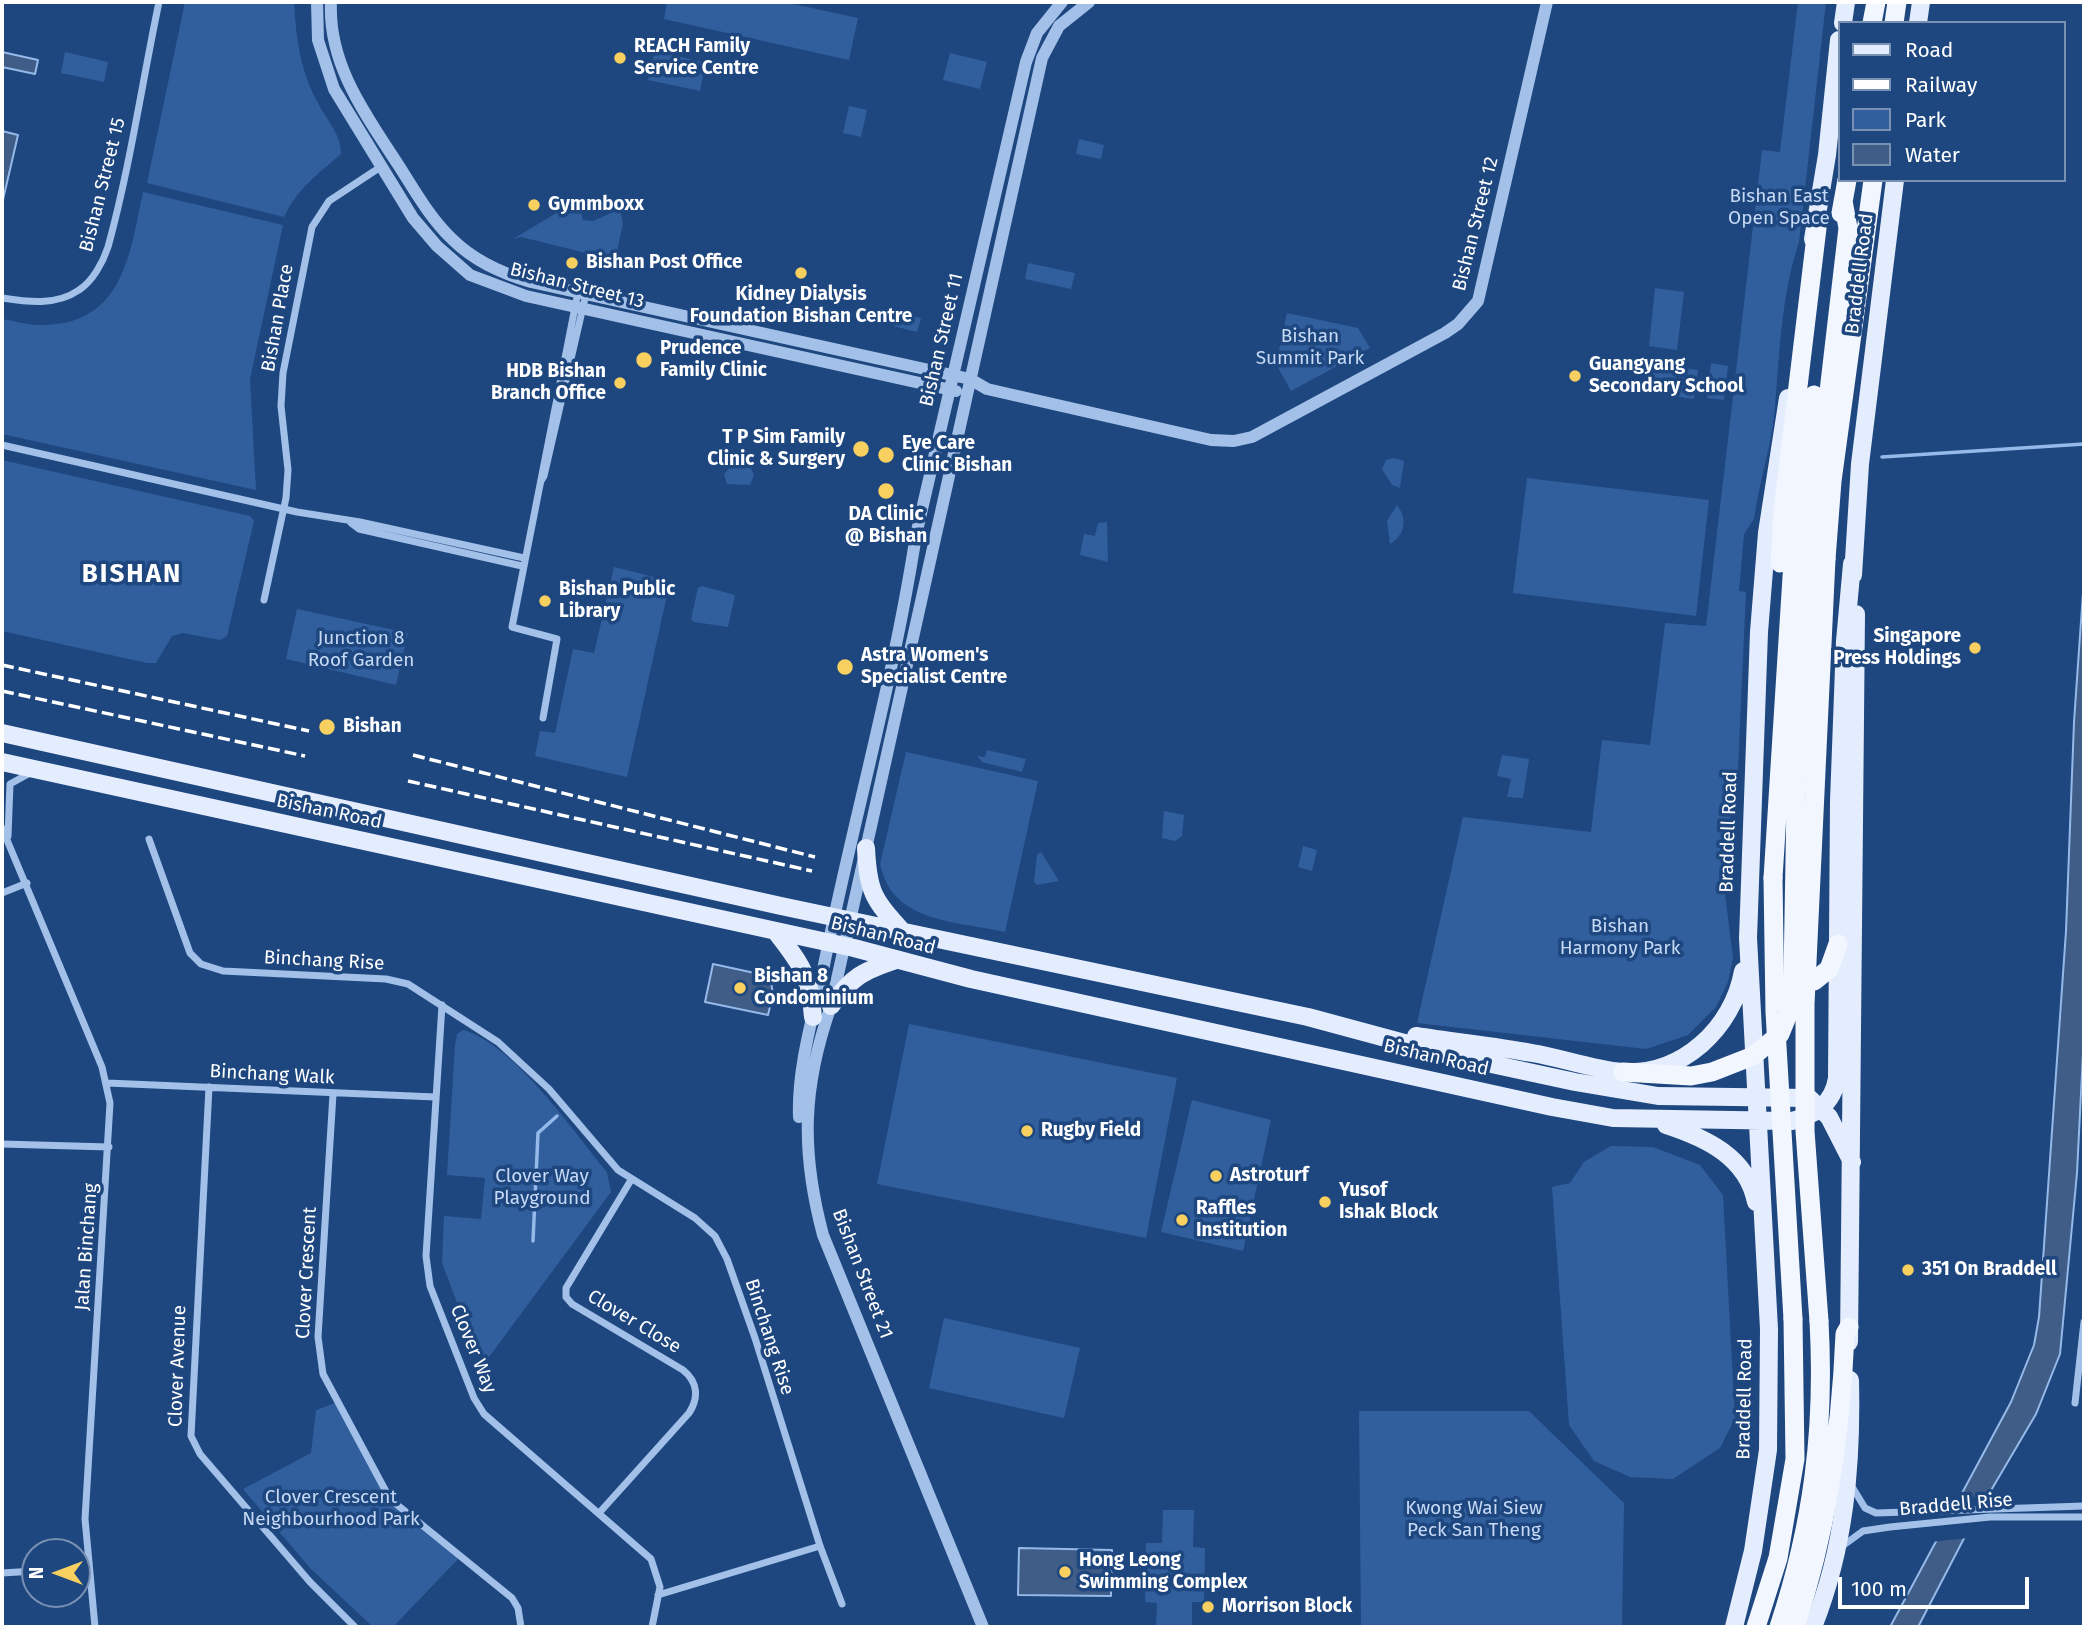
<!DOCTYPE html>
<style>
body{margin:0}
#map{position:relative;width:2086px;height:1629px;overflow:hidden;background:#1e467f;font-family:"Fira Sans",sans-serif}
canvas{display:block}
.frame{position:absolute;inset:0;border:4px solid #fff;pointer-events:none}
.legend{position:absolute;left:1838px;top:21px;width:228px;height:161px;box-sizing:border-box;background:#1e467f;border:2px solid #7890b2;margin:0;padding:9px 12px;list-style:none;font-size:21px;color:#fff}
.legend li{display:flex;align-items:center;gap:14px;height:35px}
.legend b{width:35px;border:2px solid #7890b2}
.north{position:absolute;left:21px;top:1538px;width:70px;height:70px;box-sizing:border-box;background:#1e467f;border:2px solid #7890b2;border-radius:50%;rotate:270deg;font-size:19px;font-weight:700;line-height:28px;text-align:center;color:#fff}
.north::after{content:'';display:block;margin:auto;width:24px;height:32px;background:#f7d060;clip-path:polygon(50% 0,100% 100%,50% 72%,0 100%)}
.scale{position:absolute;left:1838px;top:1577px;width:191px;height:32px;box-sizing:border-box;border:4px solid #fff;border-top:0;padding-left:9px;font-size:21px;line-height:24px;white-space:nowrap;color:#fff;-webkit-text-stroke:5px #1e467f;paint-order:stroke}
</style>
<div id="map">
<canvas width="2086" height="1629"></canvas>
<div class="frame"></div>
<ul class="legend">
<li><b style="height:9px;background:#e4edfe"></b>Road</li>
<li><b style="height:9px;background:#fff"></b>Railway</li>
<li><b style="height:19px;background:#315f9e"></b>Park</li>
<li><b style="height:19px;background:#3f5d87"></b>Water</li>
</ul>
<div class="north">N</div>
<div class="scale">100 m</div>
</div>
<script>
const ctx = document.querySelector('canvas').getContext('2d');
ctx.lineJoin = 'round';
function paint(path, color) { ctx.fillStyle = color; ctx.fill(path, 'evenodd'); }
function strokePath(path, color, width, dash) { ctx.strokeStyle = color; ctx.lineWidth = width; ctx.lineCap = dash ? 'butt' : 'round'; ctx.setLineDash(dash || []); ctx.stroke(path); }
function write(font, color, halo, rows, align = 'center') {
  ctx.font = font + ' "Fira Sans",sans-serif'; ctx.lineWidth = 7; ctx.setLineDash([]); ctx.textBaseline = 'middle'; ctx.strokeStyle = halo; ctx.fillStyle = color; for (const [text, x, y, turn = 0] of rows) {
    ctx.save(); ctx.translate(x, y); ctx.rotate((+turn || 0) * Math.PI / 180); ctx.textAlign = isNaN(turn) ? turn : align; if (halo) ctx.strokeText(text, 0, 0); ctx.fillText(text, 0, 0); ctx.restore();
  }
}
paint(new Path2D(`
 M 185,2 L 294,2 C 296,37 300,70 317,101 C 326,120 341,133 341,154 C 317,175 298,188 284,217 L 147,183 Z
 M 667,2 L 784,2 L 858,18 L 849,60 L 664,19 Z
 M 1798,2 L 1826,2 L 1799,242 C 1781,297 1780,350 1775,407 C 1772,445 1759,482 1754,519 L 1744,534 L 1739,591 L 1746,592 L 1737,790 L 1728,827 L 1725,894 L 1733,958 L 1728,982 L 1716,1007 L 1688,1035 L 1646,1049 L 1417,1023 L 1463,817 L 1591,832 L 1602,740 L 1650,745 L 1665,623 L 1706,626 L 1762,150 L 1780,152 Z
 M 655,51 L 706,63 L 700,91 L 648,80 Z
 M 65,52 L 108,62 L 104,82 L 61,73 Z
 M 950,53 L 987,62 L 980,89 L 943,80 Z
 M 849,106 L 867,110 L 861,137 L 843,133 Z
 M 1079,139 L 1104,145 L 1101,159 L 1076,154 Z
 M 143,192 L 283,225 L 250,379 L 256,490 L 2,434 L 2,319 C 15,321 31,326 45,325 C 124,323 130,252 143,192 Z
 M 578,200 L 583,220 L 593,221 L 620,209 L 623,224 L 614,264 L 582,252 L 521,237 L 513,239 Z
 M 1028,263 L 1075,273 L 1071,289 L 1025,279 Z
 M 1655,288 L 1684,292 L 1677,350 L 1649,346 Z
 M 896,312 L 921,318 L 917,332 L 893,326 Z
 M 1287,313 L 1358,328 L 1370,348 L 1291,391 L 1276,364 Z
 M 1646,363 L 1698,370 L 1694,399 L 1642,392 Z
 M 1711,363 L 1728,366 L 1724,400 L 1707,398 Z
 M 1394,458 L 1404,461 L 1400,488 L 1392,485 L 1382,469 L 1386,460 Z
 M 2,460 L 250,516 L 254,521 L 227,636 L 220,640 L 183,633 L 172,636 L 156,663 L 147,663 L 2,631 Z
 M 731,466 L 750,466 L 754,475 L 750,485 L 727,484 L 724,474 Z
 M 1527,478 L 1709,500 L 1696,616 L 1513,593 Z
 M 1397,505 C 1408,519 1405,535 1390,544 L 1387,521 Z
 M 1107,522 L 1108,562 L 1080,555 L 1084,534 L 1095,536 L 1098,523 Z
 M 614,567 L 670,581 L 627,777 L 535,756 L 540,731 L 555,733 L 573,649 L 594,653 Z
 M 702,586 L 735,595 L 728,627 L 694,622 L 691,619 L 698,588 Z
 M 297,609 L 408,633 L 396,685 L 286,659 Z
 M 987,750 L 1026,759 L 1022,772 L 982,762 L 977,756 L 985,757 Z
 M 906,752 L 1038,781 L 1005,932 C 956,921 892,923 880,864 Z
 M 1502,755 L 1529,759 L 1523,798 L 1507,797 L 1511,779 L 1497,776 Z
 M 1164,811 L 1184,815 L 1182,836 L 1175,841 L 1162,838 Z
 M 1303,846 L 1317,850 L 1312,871 L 1298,867 Z
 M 1041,852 L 1059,881 L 1037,885 L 1034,882 L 1037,855 Z
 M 909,1024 L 1177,1078 L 1146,1238 L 877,1184 Z
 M 463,1030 C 515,1045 572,1130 607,1172 L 611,1192 L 489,1357 L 475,1350 L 442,1263 L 444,1216 L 481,1219 L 485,1178 L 447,1175 L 455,1045 L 457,1034 Z
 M 1192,1100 L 1271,1120 L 1243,1251 L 1161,1232 Z
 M 1611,1146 L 1653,1147 L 1700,1165 L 1723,1195 L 1735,1418 L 1720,1448 L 1673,1479 L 1630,1477 L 1594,1461 L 1569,1425 L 1552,1187 L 1570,1183 L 1584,1162 Z
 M 944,1318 L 1080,1348 L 1064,1418 L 929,1388 Z
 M 335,1403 L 387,1498 L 459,1558 L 393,1627 L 373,1627 L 310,1568 L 243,1489 L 311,1453 L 316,1410 Z
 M 1359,1411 L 1529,1411 L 1624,1503 L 1622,1627 L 1361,1627 Z
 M 1163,1510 L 1194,1510 L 1193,1547 L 1205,1548 L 1204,1602 L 1192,1602 L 1192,1627 L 1156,1627 L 1157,1603 L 1145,1602 L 1146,1543 L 1162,1543 Z`), '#315f9e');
const water = new Path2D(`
 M 2,52 L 38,60 L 35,74 L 2,67 Z
 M 2,131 L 18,135 L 2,204 Z
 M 2084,578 L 2084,1033 L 2077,1173 L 2060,1354 L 2036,1414 L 1973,1521 L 1918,1627 L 1890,1627 L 2011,1402 L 2034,1345 L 2039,1317 L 2066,931 L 2074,722 Z
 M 713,964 L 764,975 L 771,982 L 773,994 L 768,1015 L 705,1002 Z
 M 1019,1548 L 1112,1550 L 1111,1596 L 1018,1595 Z`);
paint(water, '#3f5d87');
strokePath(water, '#95baea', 2);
paint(new Path2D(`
 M 1992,1496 L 1968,1538 L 1930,1542 L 1954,1498 Z`), '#1e467f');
strokePath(new Path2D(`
 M 1882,457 L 2084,444
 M 533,1241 L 538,1133 L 557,1116`), '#95baea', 3.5);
strokePath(new Path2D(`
 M 2,298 C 28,302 56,306 79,290 C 93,281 103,262 108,247 C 130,167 142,83 159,2
 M 2,445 L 297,512 L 360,522 L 524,558
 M 541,481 L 544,476 L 586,294
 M 351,523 L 359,529 L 522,566
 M 264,600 L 286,498 L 288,470 L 281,406 L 283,373 L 312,227 L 329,201 L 382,166
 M 543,718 L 557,639 L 512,627 L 578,292
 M 2,828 L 102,1067 L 110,1103 L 85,1519 L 95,1627
 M 8,836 L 10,784 L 30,773
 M 149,839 L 190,953 L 201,964 L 223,971 L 386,979 L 408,984 L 498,1042 L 549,1089 L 618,1170 L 695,1218 L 715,1236 L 727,1259 L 755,1338 L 820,1546 L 842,1604
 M 2,893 L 27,883
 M 442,1005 L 426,1256 L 430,1286 L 474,1398 L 484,1414 L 651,1559 L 660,1587 L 652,1627
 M 107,1083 L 435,1097
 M 209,1087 L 191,1436 L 200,1454 L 310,1582 L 355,1627
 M 333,1094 L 318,1337 L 323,1374 L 390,1499 L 512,1598 L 518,1608 L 521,1627
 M 2,1144 L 109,1147
 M 2075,1403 L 2084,1322
 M 1851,1485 L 1865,1508 L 1876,1513 L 2084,1506
 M 600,1512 L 689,1413 C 699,1398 698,1382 683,1370 L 572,1304 L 566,1297 L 566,1288 L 631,1180
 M 1841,1547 L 1863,1531 L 1890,1527 L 1990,1517 L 2084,1517
 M 77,1568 L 88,1567
 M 2,1573 L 35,1571
 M 658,1595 L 820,1546`), '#a2c0e8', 7);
strokePath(new Path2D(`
 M 317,2 L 318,40 L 334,89 L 413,218 L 437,246 L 470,275 L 526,296 L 956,391
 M 331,2 C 328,65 366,115 399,166 C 415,191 430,218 452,239 C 474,261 501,273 531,282 L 970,379 L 987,389 L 1211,440 L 1234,441 L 1252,437 L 1445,333 L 1458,324 L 1478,301 L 1547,2
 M 799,1117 C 797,1065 815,1011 825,960 C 854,818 894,678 916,535 L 1026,62 L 1037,33 L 1062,2
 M 983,1627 L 823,1235 C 801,1152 802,1088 831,1006 L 1042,58 L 1059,26 L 1089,2`), '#a2c0e8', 12);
strokePath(new Path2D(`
 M 1843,23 L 1846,2
 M 1918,23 L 1921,2
 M 1813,239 L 1827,155 L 1839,40
 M 1853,575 L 1860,464 L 1895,180
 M 2,733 L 781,906 L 1308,1017 L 1445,1054 L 1575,1082 L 1658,1096 L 1809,1098 L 1829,1117 L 1852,1162
 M 2,762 L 854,948 L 971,979 L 1552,1107 L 1613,1118 L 1792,1121 C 1815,1115 1833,1104 1837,1078 L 1839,801 L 1845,641 L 1852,564
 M 866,848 C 868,892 873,899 903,932
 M 776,932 C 801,964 810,975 813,1017
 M 831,1006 C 851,977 863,971 896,960
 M 1416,1036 C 1454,1042 1494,1046 1532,1053 C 1562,1058 1592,1069 1622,1072 C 1682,1076 1733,1028 1743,971
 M 1666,1125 C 1706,1138 1747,1157 1756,1202
 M 1849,1342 L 1856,614
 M 1734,1627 L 1753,1551 L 1768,1450 L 1769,1329 L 1748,938 L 1759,632 L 1767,533 L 1788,398
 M 1813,1627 C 1845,1547 1852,1465 1850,1380`), '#e4edfe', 18);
strokePath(new Path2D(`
 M 1872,23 L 1876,2
 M 1894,23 L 1897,2
 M 1841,213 L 1847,180
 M 1826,559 L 1832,481 L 1873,180
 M 1780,563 L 1783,511 L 1817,228
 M 1773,878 L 1793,561 L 1814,395
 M 1793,974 L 1801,979 L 1814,981 L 1829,969 L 1838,944
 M 1623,1072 L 1691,1076 L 1712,1072 L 1753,1056 L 1780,1034 L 1789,1012 L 1793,974 L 1796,802 L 1809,563 L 1848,228 L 1843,201
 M 1756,1627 L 1778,1558 L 1795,1459 L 1793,1319
 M 1779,1627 C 1813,1524 1825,1430 1819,1321
 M 1795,1627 C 1827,1531 1841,1435 1845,1334 L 1849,1327`), '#f2f6fe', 19);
strokePath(new Path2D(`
 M 2,665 L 309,731
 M 2,691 L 305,756
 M 413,755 L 815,857
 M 408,781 L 812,871`), '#fff', 3.5, [12, 5]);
strokePath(new Path2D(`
 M 1773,878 L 1775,1012 L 1793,1319
 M 1819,1321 L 1805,1131 L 1805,1004 L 1826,559`), '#f2f6fe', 19);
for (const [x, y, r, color] of [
 [620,58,7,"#f7d060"],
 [534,205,7,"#f7d060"],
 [572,263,7,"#f7d060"],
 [801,273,7,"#f7d060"],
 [644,360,9,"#f7d060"],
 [1575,376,7,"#f7d060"],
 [620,383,7,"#f7d060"],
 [861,449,9,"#f7d060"],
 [886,455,9,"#f7d060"],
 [886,491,9,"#f7d060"],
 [545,601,7,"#f7d060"],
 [1975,648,7,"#f7d060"],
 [845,667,9,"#f7d060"],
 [327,727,9,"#f7d060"],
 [740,988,7,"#f7d060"],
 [1027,1131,7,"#f7d060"],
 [1216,1176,7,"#f7d060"],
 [1325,1202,7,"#f7d060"],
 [1182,1220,7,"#f7d060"],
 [1908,1270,7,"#f7d060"],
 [1065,1572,7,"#f7d060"],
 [1208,1607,7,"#f7d060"]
]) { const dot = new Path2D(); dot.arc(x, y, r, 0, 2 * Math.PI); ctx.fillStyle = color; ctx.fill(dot); strokePath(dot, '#1e467f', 2.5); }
write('bold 19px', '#fff', '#1e467f', [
 ["REACH Family",634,47],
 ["Service Centre",634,69],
 ["Gymmboxx",548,205],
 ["Bishan Post Office",586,263],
 ["Kidney Dialysis",801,295,"center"],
 ["Foundation Bishan Centre",801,317,"center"],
 ["Prudence",660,349],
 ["Family Clinic",660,371],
 ["Guangyang",1589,365],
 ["Secondary School",1589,387],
 ["HDB Bishan",606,372,"right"],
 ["Branch Office",606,394,"right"],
 ["T P Sim Family",845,438,"right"],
 ["Clinic & Surgery",845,460,"right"],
 ["Eye Care",902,444],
 ["Clinic Bishan",902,466],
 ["DA Clinic",886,515,"center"],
 ["@ Bishan",886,537,"center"],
 ["Bishan Public",559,590],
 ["Library",559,612],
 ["Singapore",1961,637,"right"],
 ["Press Holdings",1961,659,"right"],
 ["Astra Women's",861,656],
 ["Specialist Centre",861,678],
 ["Bishan",343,727],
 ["Bishan 8",754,977],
 ["Condominium",754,999],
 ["Rugby Field",1041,1131],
 ["Astroturf",1230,1176],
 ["Yusof",1339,1191],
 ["Ishak Block",1339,1213],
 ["Raffles",1196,1209],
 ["Institution",1196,1231],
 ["351 On Braddell",1922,1270],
 ["Hong Leong",1079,1561],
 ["Swimming Complex",1079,1583],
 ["Morrison Block",1222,1607]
], 'left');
write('19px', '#fff', '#1e467f', [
 ["Bishan Street 15",103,185,-76],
 ["Bishan Street 12",1476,224,-76],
 ["Braddell Road",1860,274,-83],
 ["Bishan Street 13",577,286,14],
 ["Bishan Place",278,318,-80],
 ["Bishan Street 11",942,340,-77],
 ["Bishan Road",329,812,12],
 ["Braddell Road",1729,832,-88],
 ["Bishan Road",883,936,14],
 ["Binchang Rise",324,961,3],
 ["Bishan Road",1436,1058,13],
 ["Binchang Walk",272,1075,3],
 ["Jalan Binchang",87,1247,-86],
 ["Clover Crescent",307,1273,-87],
 ["Bishan Street 21",862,1274,69],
 ["Clover Close",634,1322,31],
 ["Binchang Rise",769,1337,72],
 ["Clover Way",473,1349,68],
 ["Clover Avenue",178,1366,-88],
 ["Braddell Road",1745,1399,-89],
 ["Braddell Rise",1956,1505,-5]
]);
write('19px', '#c6daf6', '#1e467f', [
 ["Bishan East",1779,197],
 ["Open Space",1779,219],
 ["Bishan",1310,337],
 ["Summit Park",1310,359],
 ["Junction 8",361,639],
 ["Roof Garden",361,661],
 ["Bishan",1620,927],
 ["Harmony Park",1620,949],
 ["Clover Way",542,1177],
 ["Playground",542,1199],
 ["Clover Crescent",331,1498],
 ["Neighbourhood Park",331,1520],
 ["Kwong Wai Siew",1474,1509],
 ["Peck San Theng",1474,1531]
]);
ctx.letterSpacing = '2px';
write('bold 26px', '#fff', '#1e467f', [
 ["BISHAN",132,575]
]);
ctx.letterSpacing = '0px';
</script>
